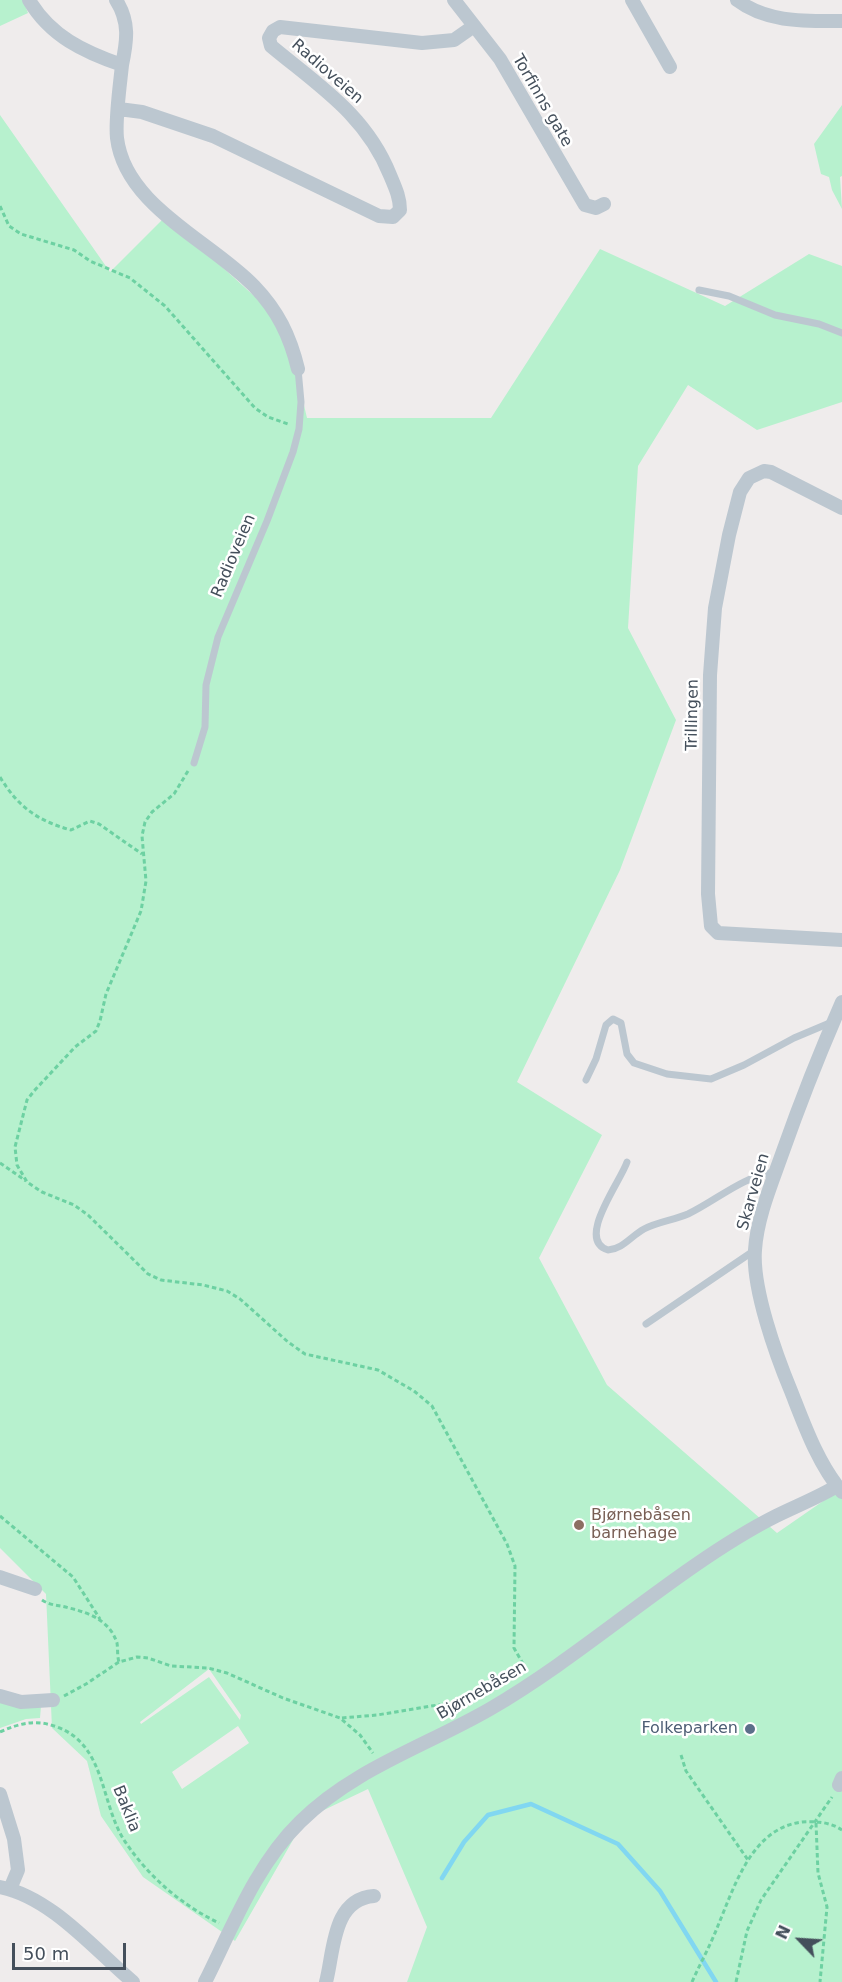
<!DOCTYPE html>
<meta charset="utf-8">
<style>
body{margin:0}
#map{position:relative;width:842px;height:1982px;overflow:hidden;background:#efecec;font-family:"DejaVu Sans",sans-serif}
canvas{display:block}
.north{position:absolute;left:770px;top:1910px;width:60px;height:60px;-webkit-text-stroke:4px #fff;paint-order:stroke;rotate:295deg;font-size:16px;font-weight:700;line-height:24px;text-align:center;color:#444f5b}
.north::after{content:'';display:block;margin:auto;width:21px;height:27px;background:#444f5b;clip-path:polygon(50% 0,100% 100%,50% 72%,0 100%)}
.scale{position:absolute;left:12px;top:1943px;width:114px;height:27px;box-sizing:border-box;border:3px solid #444f5b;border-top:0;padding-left:8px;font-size:18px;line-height:21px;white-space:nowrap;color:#444f5b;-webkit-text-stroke:4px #fff;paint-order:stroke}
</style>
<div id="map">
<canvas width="842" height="1982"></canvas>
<div class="north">N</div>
<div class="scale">50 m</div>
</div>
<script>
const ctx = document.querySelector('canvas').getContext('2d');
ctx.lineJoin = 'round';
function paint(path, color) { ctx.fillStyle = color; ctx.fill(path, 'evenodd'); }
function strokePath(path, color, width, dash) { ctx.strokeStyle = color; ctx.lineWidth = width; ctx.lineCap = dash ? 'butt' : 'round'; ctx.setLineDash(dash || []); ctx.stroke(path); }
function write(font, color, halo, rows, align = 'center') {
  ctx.font = font + ' "DejaVu Sans",sans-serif'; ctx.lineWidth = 5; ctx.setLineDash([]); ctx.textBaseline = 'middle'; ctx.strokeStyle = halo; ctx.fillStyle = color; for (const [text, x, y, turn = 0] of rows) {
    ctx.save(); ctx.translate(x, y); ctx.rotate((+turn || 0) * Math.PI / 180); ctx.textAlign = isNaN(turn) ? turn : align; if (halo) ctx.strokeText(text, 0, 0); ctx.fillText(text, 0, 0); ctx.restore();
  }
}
paint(new Path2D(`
 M 0,0 L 23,0 L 28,13 L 0,26 Z
 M 842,105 L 842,176 L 840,177 L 842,209 L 832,190 L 829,177 L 821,174 L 814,144 Z
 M 0,115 L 110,272 L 166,216 L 285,324 L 307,418 L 491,418 L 600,249 L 725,306 L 809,254 L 842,266 L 842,402 L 757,430 L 688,385 L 638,466 L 628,628 L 676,720 L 620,870 L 517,1082 L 602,1135 L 539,1258 L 607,1385 L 777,1533 L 842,1488 L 842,1982 L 407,1982 L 427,1927 L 368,1789 L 305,1819 L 235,1941 L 143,1877 L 101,1816 L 87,1761 L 52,1728 L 46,1594 L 0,1548 ZM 209,1669 L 241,1715 L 240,1720 L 209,1677 L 141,1724 L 140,1722 ZM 238,1726 L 249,1743 L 182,1789 L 172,1772 Z
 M 0,1699 L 41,1706 L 40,1718 L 26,1719 L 0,1728 Z`), '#b7f1ce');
strokePath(new Path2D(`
 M 442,1878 L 464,1842 L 488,1815 L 531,1804 L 618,1844 L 660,1891 L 716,1982`), '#81d7f1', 4.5);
strokePath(new Path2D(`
 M 0,206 L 9,226 L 21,234 L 74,250 L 90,261 L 130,278 L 165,306 L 255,408 L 268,417 L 288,424
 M 188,771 L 174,794 L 152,812 L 145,822 L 142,836 L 146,881 L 141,911 L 106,994 L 100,1021 L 96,1031 L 75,1047 L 34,1091 L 27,1100 L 15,1147 L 17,1165 L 27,1182 L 42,1192 L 74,1205 L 88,1215 L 148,1274 L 161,1280 L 203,1285 L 227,1291 L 240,1299 L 288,1342 L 305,1354 L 378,1370 L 414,1391 L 432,1406 L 507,1544 L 515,1566 L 514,1648 L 526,1669
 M 0,777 C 18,807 38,821 71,830 L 90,821 L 99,824 L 142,854
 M 0,1163 L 26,1181
 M 0,1516 L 73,1577 L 100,1619
 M 42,1600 C 51,1606 60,1605 69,1608 C 90,1613 110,1621 117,1643 C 118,1649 117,1656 119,1662 L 137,1657 L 148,1658 L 171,1666 L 208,1668 L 227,1673 L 283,1698 L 340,1718 L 360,1735 L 373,1753
 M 64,1696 L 86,1684 L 119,1662
 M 342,1718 L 377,1715 L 450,1703 L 472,1703
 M 0,1732 C 20,1723 36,1719 57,1727 C 106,1745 100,1802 124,1840 C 147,1875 181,1905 219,1923
 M 681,1755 L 686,1771 L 748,1860
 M 816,1823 L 818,1873 L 827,1907 L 820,1982
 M 692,1982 C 700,1964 710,1946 717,1928 C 734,1888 751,1828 802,1822 C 816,1821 830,1822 842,1830
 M 736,1982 L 747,1931 L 761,1900 L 832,1797`), '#6dd1a2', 3, [4.5, 3]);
strokePath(new Path2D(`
 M 699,290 L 729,296 L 775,315 L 819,324 L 842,333
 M 194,763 L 205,727 L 206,685 L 218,637 L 267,521 L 293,452 L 299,429 L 301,402 L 298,369
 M 586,1080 L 596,1059 L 606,1025 L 613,1019 L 621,1023 L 627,1054 L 634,1063 L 667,1074 L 711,1079 L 744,1065 L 794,1038 L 832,1022
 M 627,1162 C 621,1181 575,1240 608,1250 C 623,1249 631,1236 644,1229 C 657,1222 674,1220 688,1214 C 717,1200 743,1176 775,1172
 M 646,1324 L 755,1250`), '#bcc7d0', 7);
strokePath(new Path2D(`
 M 29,0 C 50,36 84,52 122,65 C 127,41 130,22 116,0
 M 454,0 L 500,59 L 585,205 L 596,208 L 604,204
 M 632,0 L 670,67
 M 737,0 C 767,23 806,21 842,21
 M 122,65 C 120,85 115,119 117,138 C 125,206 211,241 254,286 C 278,311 290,336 298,369
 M 119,109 L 142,112 L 213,136 L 379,216 L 393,217 L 400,210 C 400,197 395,187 390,175 C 366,115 319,86 271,46 L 269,38 L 273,31 L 280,27 L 422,43 L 454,40 L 474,26
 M 842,508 L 771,472 L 764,471 L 749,478 L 740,492 L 729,535 L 715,608 L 710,675 L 708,894 L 711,926 L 718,933 L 842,940
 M 842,1492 C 818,1464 804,1424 791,1391 C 776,1355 752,1288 755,1250 C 757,1218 771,1185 782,1154 C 800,1103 820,1052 842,1002
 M 0,1577 L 35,1589
 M 0,1696 L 21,1702 L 53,1700
 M 839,1785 L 842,1778
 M 0,1794 L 14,1839 L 18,1870 L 10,1889
 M 0,1887 C 51,1897 94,1949 133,1982
 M 205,1982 C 232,1928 256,1865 300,1822 C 353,1769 426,1746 490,1709 C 562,1667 626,1613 694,1566 C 720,1548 748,1530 776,1516 C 796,1506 817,1498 837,1486
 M 326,1982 C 334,1952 332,1899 374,1896`), '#bcc7d0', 14);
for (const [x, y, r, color] of [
 [579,1525,6,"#8d6e63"],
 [750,1729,6,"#5c6f8a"]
]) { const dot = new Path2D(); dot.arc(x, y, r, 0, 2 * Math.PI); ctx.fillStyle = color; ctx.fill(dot); strokePath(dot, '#fff', 2); }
write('16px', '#444f5b', '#fff', [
 ["Radioveien",327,72,41],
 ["Torfinns gate",542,101,60],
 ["Radioveien",234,556,-67],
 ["Trillingen",693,715,-89],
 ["Skarveien",754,1192,-74],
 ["Bjørnebåsen",482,1691,-30],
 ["Baklia",126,1809,68]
]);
write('16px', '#785e54', '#fff', [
 ["Bjørnebåsen",591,1516],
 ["barnehage",591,1534]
], 'left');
write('16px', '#4e5e75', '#fff', [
 ["Folkeparken",738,1729]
], 'right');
</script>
